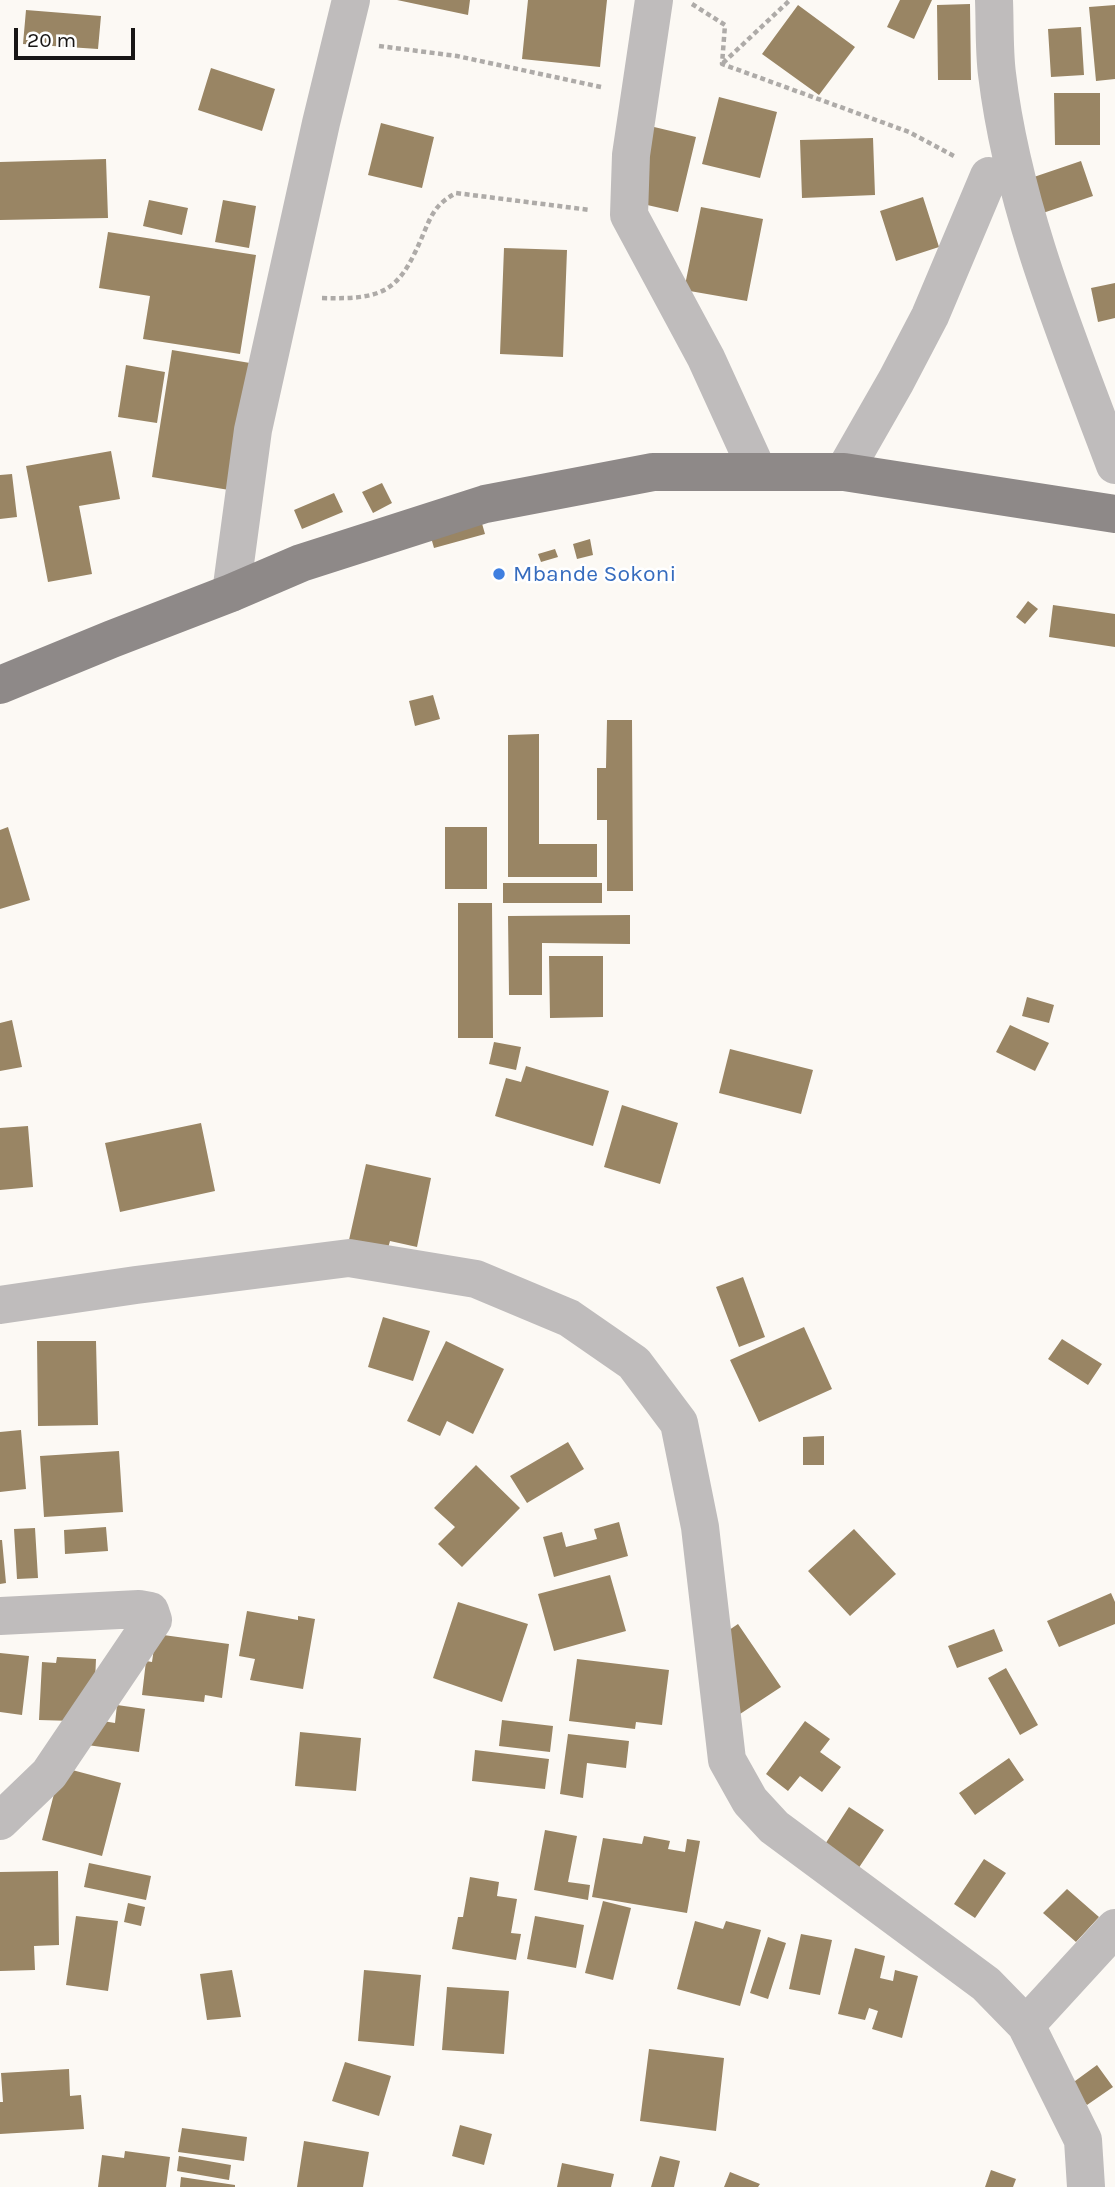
<!DOCTYPE html>
<style>
body{margin:0}
#map{position:relative;width:1115px;height:2187px;overflow:hidden;background:#fcf9f4;font-family:Karla,sans-serif}
canvas{display:block}
.scale{position:absolute;left:14px;top:28px;width:121px;height:32px;box-sizing:border-box;border:4px solid #181615;border-top:0;padding-left:9px;font-size:21px;line-height:24px;white-space:nowrap;color:#181615;-webkit-text-stroke:5px #fff;paint-order:stroke}
</style>
<div id="map">
<canvas width="1115" height="2187"></canvas>
<div class="scale">20 m</div>
</div>
<script>
const ctx = document.querySelector('canvas').getContext('2d');
ctx.lineJoin = 'round';
function paint(path, color) { ctx.fillStyle = color; ctx.fill(path, 'evenodd'); }
function strokePath(path, color, width, dash) { ctx.strokeStyle = color; ctx.lineWidth = width; ctx.lineCap = dash ? 'butt' : 'round'; ctx.setLineDash(dash || []); ctx.stroke(path); }
function write(font, color, halo, rows, align = 'center') {
  ctx.font = font + ' Karla,sans-serif'; ctx.lineWidth = 5; ctx.setLineDash([]); ctx.textBaseline = 'middle'; ctx.strokeStyle = halo; ctx.fillStyle = color; for (const [text, x, y, turn = 0] of rows) {
    ctx.save(); ctx.translate(x, y); ctx.rotate((+turn || 0) * Math.PI / 180); ctx.textAlign = isNaN(turn) ? turn : align; if (halo) ctx.strokeText(text, 0, 0); ctx.fillText(text, 0, 0); ctx.restore();
  }
}
paint(new Path2D(`
 M 397,0 L 470,0 L 468,15 Z
 M 528,0 L 607,0 L 600,67 L 522,59 Z
 M 900,0 L 932,0 L 914,39 L 887,27 Z
 M 970,4 L 971,80 L 938,80 L 937,5 Z
 M 798,5 L 855,47 L 819,95 L 762,54 Z
 M 1115,5 L 1115,79 L 1096,81 L 1089,7 Z
 M 26,10 L 101,16 L 98,49 L 23,44 Z
 M 1081,27 L 1084,75 L 1051,77 L 1048,29 Z
 M 211,68 L 275,89 L 262,131 L 198,110 Z
 M 1054,93 L 1100,93 L 1100,145 L 1055,145 Z
 M 719,97 L 777,112 L 760,178 L 702,164 Z
 M 629,121 L 696,137 L 678,212 L 612,197 Z
 M 381,123 L 434,137 L 422,188 L 368,175 Z
 M 873,138 L 875,195 L 802,198 L 800,140 Z
 M 106,159 L 108,218 L 0,220 L 0,162 Z
 M 1081,161 L 1093,196 L 1040,214 L 1028,179 Z
 M 923,197 L 939,247 L 896,261 L 880,211 Z
 M 149,200 L 188,208 L 182,235 L 143,226 Z
 M 223,200 L 256,206 L 249,248 L 215,242 Z
 M 701,207 L 763,219 L 747,301 L 684,290 Z
 M 108,232 L 256,255 L 240,354 L 143,339 L 150,296 L 99,288 Z
 M 504,248 L 567,250 L 563,357 L 500,354 Z
 M 1115,283 L 1115,318 L 1098,322 L 1091,288 Z
 M 172,350 L 250,363 L 229,490 L 152,477 Z
 M 126,365 L 165,372 L 157,423 L 118,417 Z
 M 111,451 L 120,499 L 79,506 L 92,574 L 48,582 L 26,466 Z
 M 12,474 L 17,517 L 0,519 L 0,475 Z
 M 382,483 L 392,503 L 373,513 L 362,492 Z
 M 334,493 L 343,512 L 302,529 L 294,510 Z
 M 481,520 L 485,534 L 434,548 L 430,534 Z
 M 590,539 L 593,555 L 577,559 L 573,544 Z
 M 555,549 L 558,557 L 541,562 L 538,554 Z
 M 1028,601 L 1038,609 L 1025,624 L 1016,617 Z
 M 1053,605 L 1115,614 L 1115,647 L 1049,637 Z
 M 433,695 L 440,719 L 415,726 L 409,701 Z
 M 607,720 L 632,720 L 633,891 L 607,891 L 607,820 L 597,820 L 597,768 L 606,768 Z
 M 539,734 L 539,844 L 597,844 L 597,877 L 508,877 L 508,735 Z
 M 8,827 L 30,900 L 0,909 L 0,830 Z
 M 445,827 L 487,827 L 487,889 L 445,889 Z
 M 503,883 L 602,883 L 602,903 L 503,903 Z
 M 458,903 L 492,903 L 493,1038 L 458,1038 Z
 M 630,915 L 630,944 L 542,943 L 542,995 L 509,995 L 508,916 Z
 M 549,956 L 603,956 L 603,1017 L 550,1018 Z
 M 1027,997 L 1054,1005 L 1049,1023 L 1022,1016 Z
 M 12,1020 L 22,1067 L 0,1071 L 0,1023 Z
 M 1010,1025 L 1049,1043 L 1035,1071 L 996,1052 Z
 M 494,1042 L 521,1047 L 516,1070 L 489,1064 Z
 M 730,1049 L 813,1070 L 801,1114 L 719,1093 Z
 M 526,1066 L 609,1091 L 593,1146 L 495,1116 L 506,1078 L 521,1082 Z
 M 622,1105 L 678,1123 L 660,1184 L 604,1167 Z
 M 201,1123 L 215,1191 L 120,1212 L 105,1143 Z
 M 28,1126 L 33,1187 L 0,1190 L 0,1128 Z
 M 366,1164 L 431,1178 L 417,1247 L 390,1241 L 388,1248 L 349,1240 Z
 M 743,1277 L 765,1337 L 739,1347 L 716,1287 Z
 M 383,1317 L 430,1331 L 413,1381 L 368,1367 Z
 M 804,1327 L 832,1389 L 759,1422 L 730,1360 Z
 M 1062,1339 L 1102,1364 L 1088,1385 L 1048,1359 Z
 M 37,1341 L 96,1341 L 98,1425 L 38,1426 Z
 M 446,1341 L 504,1369 L 473,1434 L 447,1421 L 440,1436 L 407,1421 Z
 M 21,1430 L 26,1489 L 0,1492 L 0,1432 Z
 M 824,1436 L 824,1465 L 803,1465 L 803,1437 Z
 M 568,1442 L 584,1469 L 527,1503 L 510,1476 Z
 M 119,1451 L 123,1512 L 44,1517 L 40,1456 Z
 M 476,1465 L 520,1508 L 462,1567 L 438,1544 L 455,1527 L 434,1508 Z
 M 619,1522 L 628,1556 L 554,1577 L 543,1537 L 562,1532 L 566,1547 L 597,1539 L 594,1529 Z
 M 106,1527 L 108,1551 L 65,1554 L 64,1530 Z
 M 35,1528 L 38,1578 L 17,1579 L 14,1529 Z
 M 854,1529 L 896,1574 L 850,1616 L 808,1571 Z
 M 0,1540 L 2,1540 L 6,1583 L 0,1584 Z
 M 610,1575 L 626,1631 L 554,1651 L 538,1594 Z
 M 1111,1593 L 1115,1602 L 1115,1624 L 1059,1647 L 1047,1621 Z
 M 458,1602 L 528,1624 L 502,1702 L 433,1678 Z
 M 247,1611 L 298,1620 L 298,1616 L 315,1619 L 303,1689 L 250,1680 L 255,1659 L 239,1656 Z
 M 738,1624 L 781,1687 L 740,1714 L 698,1651 Z
 M 994,1629 L 1003,1651 L 957,1668 L 948,1646 Z
 M 156,1634 L 229,1644 L 222,1698 L 205,1695 L 204,1702 L 142,1695 L 146,1661 L 152,1662 Z
 M 0,1653 L 29,1656 L 22,1715 L 0,1712 Z
 M 57,1657 L 96,1659 L 94,1704 L 74,1721 L 39,1720 L 42,1662 L 56,1663 Z
 M 577,1659 L 669,1670 L 662,1725 L 636,1722 L 635,1729 L 569,1721 Z
 M 1006,1668 L 1038,1725 L 1020,1735 L 988,1678 Z
 M 117,1705 L 145,1709 L 139,1752 L 87,1745 L 91,1719 L 115,1723 Z
 M 502,1720 L 553,1726 L 550,1752 L 499,1746 Z
 M 805,1721 L 830,1739 L 820,1752 L 841,1767 L 822,1792 L 800,1776 L 788,1791 L 766,1774 Z
 M 300,1732 L 361,1738 L 356,1791 L 295,1786 Z
 M 568,1734 L 629,1741 L 626,1768 L 587,1763 L 583,1798 L 560,1794 Z
 M 475,1750 L 549,1759 L 545,1789 L 472,1781 Z
 M 1009,1758 L 1024,1780 L 975,1815 L 959,1793 Z
 M 61,1767 L 121,1783 L 102,1856 L 42,1840 Z
 M 849,1807 L 884,1830 L 854,1875 L 820,1852 Z
 M 545,1830 L 577,1836 L 568,1882 L 590,1885 L 588,1900 L 534,1890 Z
 M 644,1836 L 670,1841 L 668,1849 L 685,1852 L 687,1839 L 700,1841 L 687,1913 L 592,1897 L 603,1838 L 642,1844 Z
 M 984,1859 L 1006,1873 L 975,1918 L 954,1904 Z
 M 89,1863 L 151,1876 L 146,1900 L 84,1887 Z
 M 58,1871 L 59,1945 L 34,1946 L 35,1970 L 0,1971 L 0,1872 Z
 M 470,1877 L 499,1882 L 497,1896 L 517,1899 L 511,1933 L 521,1934 L 516,1960 L 452,1949 L 458,1917 L 463,1917 Z
 M 1067,1889 L 1099,1917 L 1076,1942 L 1043,1913 Z
 M 603,1901 L 631,1908 L 613,1980 L 585,1973 Z
 M 128,1903 L 145,1907 L 141,1926 L 124,1922 Z
 M 76,1916 L 118,1921 L 108,1991 L 66,1985 Z
 M 535,1916 L 584,1925 L 576,1968 L 527,1959 Z
 M 695,1921 L 723,1929 L 726,1921 L 761,1930 L 740,2006 L 677,1989 Z
 M 801,1934 L 832,1940 L 820,1995 L 789,1989 Z
 M 768,1937 L 786,1943 L 768,1999 L 750,1993 Z
 M 855,1948 L 885,1956 L 880,1978 L 893,1981 L 895,1970 L 918,1976 L 902,2038 L 872,2029 L 878,2011 L 869,2008 L 865,2020 L 838,2014 Z
 M 232,1970 L 241,2017 L 207,2020 L 200,1974 Z
 M 364,1970 L 421,1975 L 414,2046 L 358,2041 Z
 M 447,1987 L 509,1991 L 504,2054 L 442,2050 Z
 M 649,2049 L 724,2058 L 716,2131 L 640,2121 Z
 M 345,2062 L 391,2076 L 379,2116 L 332,2101 Z
 M 1097,2065 L 1113,2087 L 1087,2105 L 1071,2084 Z
 M 69,2069 L 70,2096 L 81,2095 L 84,2129 L 0,2134 L 0,2102 L 3,2102 L 1,2073 Z
 M 460,2125 L 492,2134 L 484,2165 L 452,2156 Z
 M 182,2128 L 247,2137 L 244,2161 L 178,2152 Z
 M 304,2141 L 369,2152 L 363,2187 L 297,2187 Z
 M 125,2151 L 170,2157 L 166,2187 L 98,2187 L 102,2155 L 124,2158 Z
 M 179,2156 L 231,2165 L 229,2180 L 177,2171 Z
 M 660,2156 L 680,2161 L 674,2187 L 651,2187 Z
 M 562,2163 L 614,2174 L 611,2187 L 557,2187 Z
 M 991,2170 L 1016,2179 L 1013,2187 L 985,2187 Z
 M 730,2172 L 760,2184 L 758,2187 L 724,2187 Z
 M 181,2177 L 235,2185 L 235,2187 L 180,2187 Z`), '#998564');
strokePath(new Path2D(`
 M 692,4 L 725,25 L 722,64 L 909,132 L 954,156
 M 379,46 L 457,56 L 601,87
 M 723,63 L 790,0
 M 322,298 C 388,300 400,290 425,230 C 433,211 438,203 456,193 L 590,210`), '#aeaba8', 4.5, [5, 3.5]);
strokePath(new Path2D(`
 M 654,0 L 631,155 L 629,215 L 706,358 L 758,472
 M 994,0 C 995,25 994,50 997,74 C 1013,208 1068,340 1115,465
 M 844,472 L 896,381 L 930,316 L 989,176
 M 231,593 L 253,430 L 321,123 L 351,0
 M 0,1305 L 136,1285 L 349,1258 L 476,1279 L 569,1318 L 634,1363 L 679,1423 L 700,1527 L 727,1760 L 750,1801 L 774,1827 L 986,1984 L 1026,2025 L 1083,2140 L 1086,2187
 M 0,1616 L 139,1609 L 150,1611 L 153,1620 L 49,1774 L 0,1821
 M 1026,2025 L 1115,1928`), '#bfbcbc', 38);
strokePath(new Path2D(`
 M 0,685 L 112,639 L 231,593 L 301,563 L 485,504 L 653,472 L 844,472 L 1115,514`), '#8e8988', 38);
for (const [x, y, r, color] of [
 [499,574,7,"#3f7fe0"]
]) { const dot = new Path2D(); dot.arc(x, y, r, 0, 2 * Math.PI); ctx.fillStyle = color; ctx.fill(dot); strokePath(dot, '#fff', 2.5); }
write('23px', '#366cbe', '#fff', [
 ["Mbande Sokoni",513,574]
], 'left');
</script>
